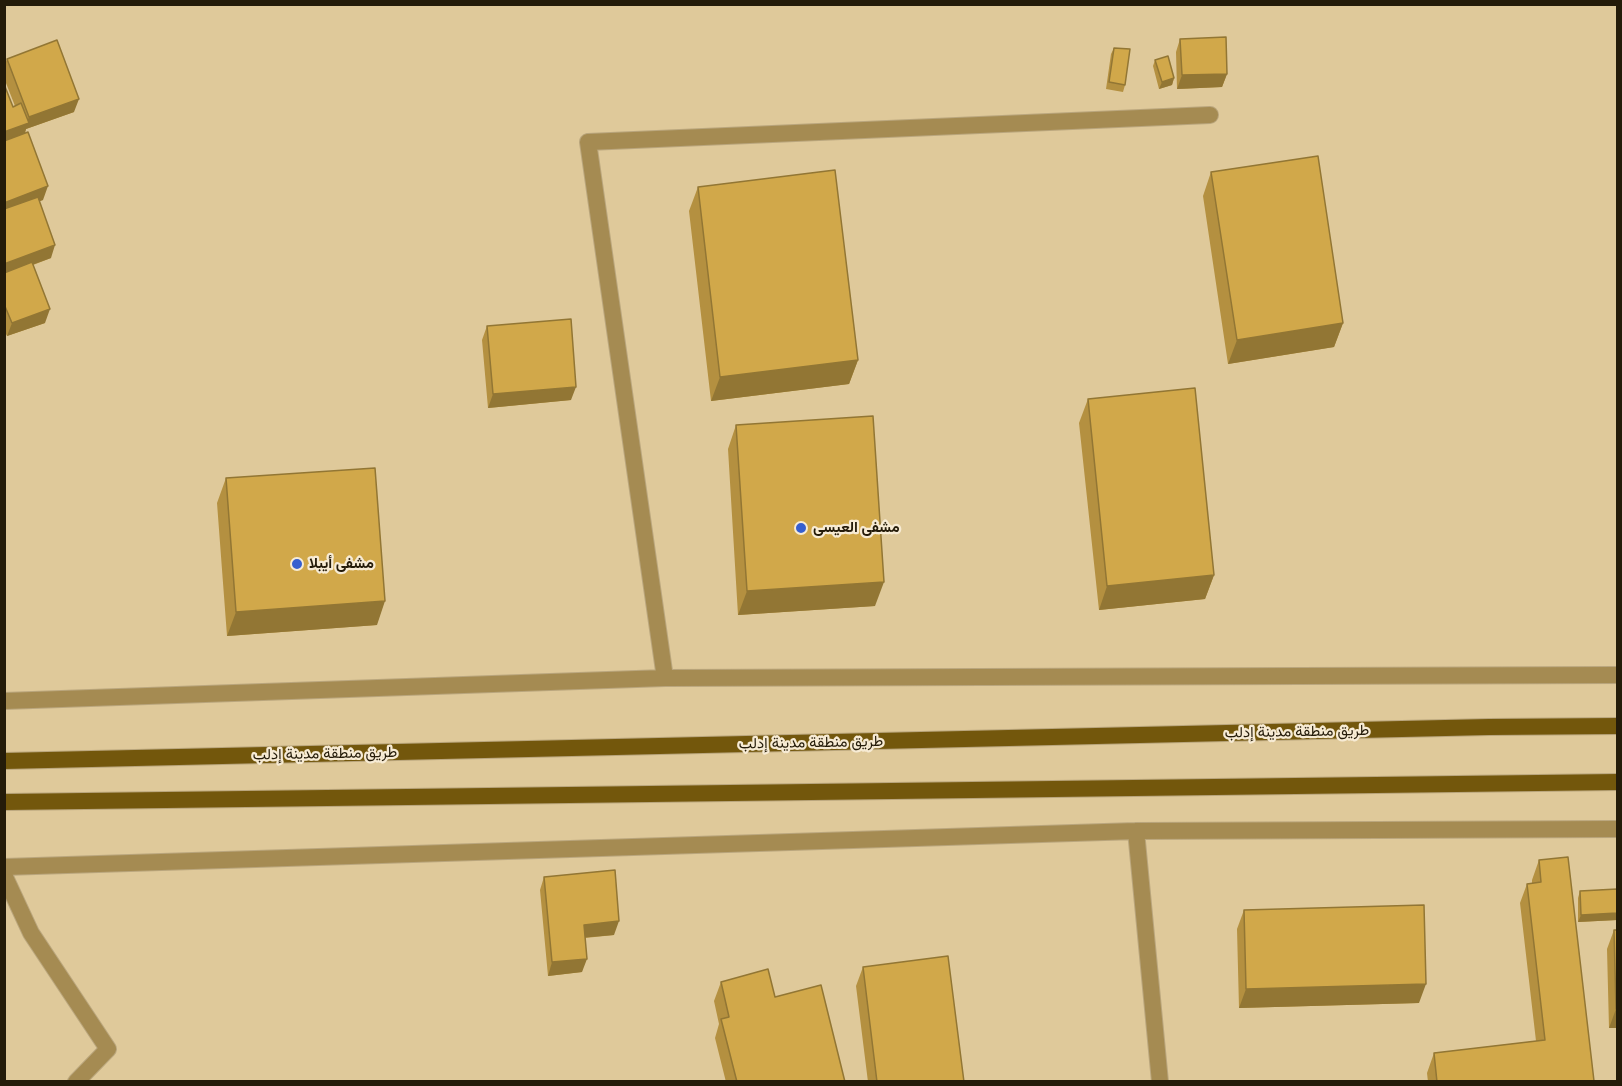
<!DOCTYPE html>
<meta charset="utf-8">
<style>
body{margin:0}
#map{position:relative;width:1622px;height:1086px;overflow:hidden;background:#dfc99a;font-family:"Fira Sans",sans-serif}
canvas{display:block}
.frame{position:absolute;inset:0;border:6px solid #241b09;pointer-events:none}
</style>
<div id="map">
<canvas width="1622" height="1086"></canvas>
<div class="frame"></div>
</div>
<script>
const ctx = document.querySelector('canvas').getContext('2d');
ctx.lineJoin = 'round';
function strokePath(path, color, width, dash) { ctx.strokeStyle = color; ctx.lineWidth = width; ctx.lineCap = dash ? 'butt' : 'round'; ctx.setLineDash(dash || []); ctx.stroke(path); }
function paint(path, color) { ctx.fillStyle = color; ctx.fill(path, 'evenodd'); }
function write(font, color, halo, rows, align = 'center') {
  ctx.font = font + ' "Fira Sans",Vazirmatn,sans-serif'; ctx.lineWidth = 4.5; ctx.setLineDash([]); ctx.textBaseline = 'middle'; ctx.strokeStyle = halo; ctx.fillStyle = color; for (const [text, x, y, turn = 0] of rows) {
    ctx.save(); ctx.translate(x, y); ctx.rotate((+turn || 0) * Math.PI / 180); ctx.textAlign = isNaN(turn) ? turn : align; if (halo) ctx.strokeText(text, 0, 0); ctx.fillText(text, 0, 0); ctx.restore();
  }
}
const service = new Path2D(`
 M 4,875 L 31,933 L 108,1049 L 76,1082`);
const minor = new Path2D(`
 M 665,678 L 588,142 L 1210,115
 M 4,701 L 665,678 L 1618,675
 M 1136,831 L 1160,1082
 M 4,867 L 1136,831 L 1618,829`);
const primary = new Path2D(`
 M 4,761 L 1489,727 L 1618,726
 M 4,802 L 1618,782`);
strokePath(service, '#baa67d', 18);
strokePath(minor, '#baa67d', 18);
strokePath(primary, '#baa67d', 18);
strokePath(service, '#a58b52', 16);
strokePath(minor, '#a58b52', 16);
strokePath(primary, '#73570c', 16);
paint(new Path2D(`
 M 1180,39 L 1227,74 L 1222,87 L 1177,89 L 1176,52 Z
 M 1114,48 L 1125,85 L 1123,92 L 1106,89 L 1111,54 Z
 M 7,59 L 74,112 L 26,129 L 25,133 L 43,200 L 39,201 L 51,258 L 33,265 L 45,323 L 7,336 L 4,330 L 4,84 L 13,107 L 15,106 L 4,78 L 4,66 Z
 M 1155,60 L 1174,78 L 1172,85 L 1159,89 L 1153,66 Z
 M 1211,172 L 1343,323 L 1334,347 L 1228,364 L 1203,196 Z
 M 698,187 L 858,360 L 849,384 L 711,401 L 689,211 Z
 M 487,326 L 571,400 L 488,408 L 482,340 Z
 M 1088,399 L 1214,575 L 1205,599 L 1099,610 L 1079,423 Z
 M 736,425 L 875,606 L 738,615 L 728,449 Z
 M 226,478 L 377,625 L 227,636 L 217,503 Z
 M 1539,860 L 1594,1081 L 1428,1082 L 1427,1073 L 1434,1053 L 1536,1041 L 1520,903 L 1527,884 L 1532,883 L 1532,880 Z
 M 544,877 L 614,935 L 585,938 L 582,972 L 548,976 L 540,890 Z
 M 1617,889 L 1617,920 L 1578,922 L 1578,898 L 1580,891 Z
 M 1244,910 L 1419,1003 L 1239,1008 L 1237,929 Z
 M 1614,930 L 1617,930 L 1617,1028 L 1609,1028 L 1607,949 Z
 M 863,967 L 964,1082 L 868,1082 L 856,986 Z
 M 721,982 L 775,997 L 845,1082 L 726,1082 L 715,1038 L 719,1024 L 714,1001 Z`), '#b49040');
paint(new Path2D(`
 M 1227,74 L 1222,87 L 1177,89 L 1182,75 Z
 M 1174,78 L 1172,85 L 1159,89 L 1162,82 Z
 M 79,99 L 74,112 L 26,129 L 24,136 L 4,144 L 4,132 L 26,124 L 29,117 Z
 M 48,186 L 43,200 L 4,214 L 4,203 Z
 M 55,245 L 51,258 L 4,275 L 4,264 Z
 M 50,309 L 45,323 L 7,336 L 12,323 Z
 M 1343,323 L 1334,347 L 1228,364 L 1237,340 Z
 M 858,360 L 849,384 L 711,401 L 720,377 Z
 M 576,387 L 571,400 L 488,408 L 493,394 Z
 M 1214,575 L 1205,599 L 1099,610 L 1107,586 Z
 M 884,582 L 875,606 L 738,615 L 747,591 Z
 M 385,601 L 377,625 L 227,636 L 236,612 Z
 M 1617,913 L 1617,920 L 1578,922 L 1581,915 Z
 M 619,921 L 614,935 L 579,938 L 584,925 Z
 M 587,959 L 582,972 L 548,976 L 552,962 Z
 M 1426,984 L 1419,1003 L 1239,1008 L 1246,989 Z
 M 1616,1009 L 1617,1009 L 1617,1028 L 1609,1028 Z`), '#927634');
const building = new Path2D(`
 M 1226,37 L 1227,74 L 1182,75 L 1180,39 Z
 M 57,40 L 79,99 L 29,117 L 7,59 Z
 M 1114,48 L 1130,49 L 1125,85 L 1109,82 Z
 M 1168,56 L 1174,78 L 1162,82 L 1155,60 Z
 M 4,84 L 13,107 L 21,103 L 29,123 L 4,132 Z
 M 28,132 L 48,186 L 4,203 L 4,141 Z
 M 1318,156 L 1343,323 L 1237,340 L 1211,172 Z
 M 835,170 L 858,360 L 720,377 L 698,187 Z
 M 38,197 L 55,245 L 4,264 L 4,209 Z
 M 32,262 L 50,309 L 12,323 L 4,304 L 4,273 Z
 M 571,319 L 576,387 L 493,394 L 487,326 Z
 M 1195,388 L 1214,575 L 1107,586 L 1088,399 Z
 M 873,416 L 884,582 L 747,591 L 736,425 Z
 M 375,468 L 385,601 L 236,612 L 226,478 Z
 M 1568,857 L 1594,1081 L 1437,1082 L 1434,1053 L 1545,1040 L 1527,884 L 1541,882 L 1539,860 Z
 M 615,870 L 619,921 L 584,925 L 587,959 L 552,962 L 544,877 Z
 M 1617,889 L 1617,913 L 1581,915 L 1580,891 Z
 M 1424,905 L 1426,984 L 1246,989 L 1244,910 Z
 M 1614,930 L 1617,930 L 1617,1009 L 1616,1009 Z
 M 948,956 L 964,1082 L 877,1082 L 863,967 Z
 M 768,969 L 775,997 L 821,985 L 845,1082 L 737,1082 L 721,1019 L 729,1017 L 721,982 Z`);
paint(building, '#d1a84a');
strokePath(building, '#927634', 1.5);
for (const [x, y, r, color] of [
 [801,528,6,"#365fcf"],
 [297,564,6,"#365fcf"]
]) { const dot = new Path2D(); dot.arc(x, y, r, 0, 2 * Math.PI); ctx.fillStyle = color; ctx.fill(dot); strokePath(dot, '#f7ebd4', 2); }
write('bold 15px', '#241b09', '#f7ebd4', [
 ["مشفى العيسى",813,528],
 ["مشفى أيبلا",309,564]
], 'left');
write('15px', '#241b09', '#f7ebd4', [
 ["طريق منطقة مدينة إدلب",1297,732,-1],
 ["طريق منطقة مدينة إدلب",811,743,-1],
 ["طريق منطقة مدينة إدلب",325,754,-1]
]);
</script>
